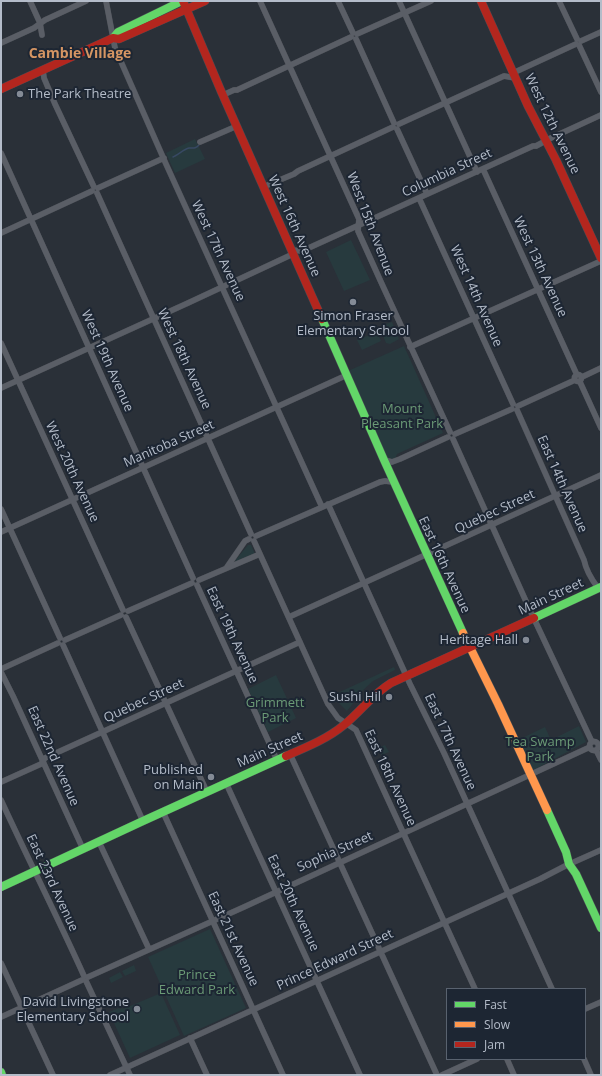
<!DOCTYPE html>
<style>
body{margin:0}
#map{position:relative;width:602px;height:1076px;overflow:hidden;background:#2a3038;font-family:"Open Sans",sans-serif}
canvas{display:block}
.frame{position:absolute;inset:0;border:2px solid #b4bcc9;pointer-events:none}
.legend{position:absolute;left:446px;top:988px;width:140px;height:72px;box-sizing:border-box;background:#1d2633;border:1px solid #59626f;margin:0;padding:5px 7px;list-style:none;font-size:12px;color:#b4bcc9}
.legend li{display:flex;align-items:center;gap:8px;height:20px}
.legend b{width:20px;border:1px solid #59626f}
</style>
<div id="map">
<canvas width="602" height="1076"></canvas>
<div class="frame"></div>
<ul class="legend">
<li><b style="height:5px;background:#63d668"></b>Fast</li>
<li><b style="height:5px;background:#ff974d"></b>Slow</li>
<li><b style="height:5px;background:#b3261e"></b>Jam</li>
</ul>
</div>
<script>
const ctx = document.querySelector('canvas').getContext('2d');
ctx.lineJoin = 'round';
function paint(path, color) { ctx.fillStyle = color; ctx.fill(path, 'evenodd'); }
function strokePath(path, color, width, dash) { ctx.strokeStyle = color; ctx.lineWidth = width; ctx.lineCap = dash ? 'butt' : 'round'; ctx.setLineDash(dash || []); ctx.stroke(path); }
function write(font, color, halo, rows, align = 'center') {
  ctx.font = font + ' "Open Sans",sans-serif'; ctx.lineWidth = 4; ctx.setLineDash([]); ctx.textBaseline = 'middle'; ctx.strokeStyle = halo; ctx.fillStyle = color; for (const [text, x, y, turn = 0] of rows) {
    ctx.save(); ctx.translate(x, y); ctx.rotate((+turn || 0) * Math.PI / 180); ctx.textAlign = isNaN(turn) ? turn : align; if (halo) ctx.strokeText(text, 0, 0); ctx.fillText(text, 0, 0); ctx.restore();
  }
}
paint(new Path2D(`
 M 195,139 L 205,159 L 175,173 L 166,153 Z
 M 351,240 L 370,280 L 344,291 L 326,252 Z
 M 392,322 L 399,339 L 390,344 L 386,343 L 380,328 L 382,325 Z
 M 377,332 L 381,341 L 362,350 L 357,340 Z
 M 404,346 L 443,433 L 397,454 L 395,459 L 388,460 L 348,371 Z
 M 248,545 L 251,545 L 255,554 L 235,563 L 234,562 Z
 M 394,667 L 395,670 L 373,681 L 362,691 L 355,701 L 347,711 L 339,703 L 333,695 Z
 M 276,675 L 296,718 L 268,732 L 248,689 Z
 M 579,726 L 586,742 L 541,766 C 539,768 536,770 532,769 L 529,764 L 529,762 L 520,739 L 545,727 L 551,740 Z
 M 385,745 L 389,752 L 381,755 L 378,748 Z
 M 210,929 L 246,1008 L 184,1036 L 148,957 Z
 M 134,965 L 136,971 L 125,976 L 122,971 Z
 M 120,972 L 123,977 L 111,983 L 109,978 Z
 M 161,993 L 180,1035 L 130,1058 L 109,1012 L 119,1008 L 120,1009 L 122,1008 L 123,1009 Z`), '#273a3e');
strokePath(new Path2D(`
 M 173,157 C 178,155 184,149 189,148 C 194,148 195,149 199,145`), '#384963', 1.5);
const street = new Path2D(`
 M 30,1 L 40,23 L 42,35
 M 106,1 L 115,48 L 166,164 L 322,507
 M 260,1 L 359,219 L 358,231 L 381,282 L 450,432
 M 338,1 L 353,33
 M 399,1 L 477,172
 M 559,1 L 577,39
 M 357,34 L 431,1
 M 356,39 L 394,123
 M 581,41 L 601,32
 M 1,43 L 34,28 L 45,20 L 86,1
 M 579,45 L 601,92
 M 43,70 L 44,78 L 55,104 L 94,187
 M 513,73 L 576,44
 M 223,95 L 234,90 L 237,90 L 351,37
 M 399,124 L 504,76 L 515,78
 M 397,129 L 427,194
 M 200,142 L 237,126
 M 1,153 L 193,578
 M 483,169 L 577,375
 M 263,187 L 294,174 L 298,171 L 393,127
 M 98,188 L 164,158
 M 97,193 L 251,534
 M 419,198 L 513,404
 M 1,233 L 92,191
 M 292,250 L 302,251 L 533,146 L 536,146 L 551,138 L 601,115
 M 1,343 L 123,610
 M 410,347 L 601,261
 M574.5 378a3.5 3.5 0 1 1 7 0a3.5 3.5 0 1 1-7 0Z
 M 582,377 L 601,368
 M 580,382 L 601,428
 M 1,388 L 188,303 L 293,254
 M 518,406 L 575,380
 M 517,410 L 584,560 C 586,570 592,580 598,588
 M 455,434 L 512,409
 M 453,439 L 529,608 L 592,742
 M 384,460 L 392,462 L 400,459 L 448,437
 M 328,504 L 410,684 L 444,753 L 552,989
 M 1,509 L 60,638
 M 1,532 L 347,375
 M 256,536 L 380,482 L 385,481 L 393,482
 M 254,541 L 328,704 L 338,718 L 356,730 L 475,989
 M 227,567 L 245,541 L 249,539
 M 199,580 L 260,554
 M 197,585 L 277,760
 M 128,611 L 192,583
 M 126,617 L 207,792
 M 289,617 L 601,475
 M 65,640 L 121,615
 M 63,645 L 143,821
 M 1,669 L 58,643
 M 1,672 L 13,696 L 83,849
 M589.5 746a4.5 4.5 0 1 1 9 0a4.5 4.5 0 1 1-9 0Z
 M 596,750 L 601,760
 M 290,754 L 437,1075
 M 1,782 L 41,764 L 45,758 L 300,642
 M 226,783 L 360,1075
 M 1,800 C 28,859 57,916 84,976
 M 163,812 L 283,1075
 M 99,842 L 149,949
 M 574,862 L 601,850
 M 1,963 L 53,1075
 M 88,977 L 244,907 L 590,747
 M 86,981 L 130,1075
 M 585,1009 L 601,1002
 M 1,1017 L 82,980
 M 190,1038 L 207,1075
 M 507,1059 L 514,1075
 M 584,1059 L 591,1075
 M 110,1075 L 540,879 L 569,864
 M 442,1075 L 477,1059`);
const fast = new Path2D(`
 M 113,38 L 118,32 L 182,1
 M 322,319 L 384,460 L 463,633
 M 534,618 L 601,587
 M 547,810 L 566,852 L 569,864 L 576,874 L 601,928
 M 1,887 L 143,821 L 286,756
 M 1,1072 L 2,1075`);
const slow = new Path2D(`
 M 463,633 L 498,704 L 547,810`);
const jam = new Path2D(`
 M 183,1 L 221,91 L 322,319
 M 481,1 L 528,106 L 556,160 L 601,258
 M 1,89 L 113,38 L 119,39 L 205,1
 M 286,756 C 307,747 327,739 344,725 C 361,711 373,694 391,683 L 534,618`);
strokePath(street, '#484c53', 6);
strokePath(fast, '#484c53', 9);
strokePath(slow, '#484c53', 9);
strokePath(jam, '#484c53', 9);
strokePath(street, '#5a5e66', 5.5);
strokePath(fast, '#63d668', 8);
strokePath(slow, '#ff974d', 8);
strokePath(jam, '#b3261e', 8);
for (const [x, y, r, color] of [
 [20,94,4,"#848b96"],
 [353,302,4,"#848b96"],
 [526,640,4,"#848b96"],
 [389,697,4,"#848b96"],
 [211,777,4,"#848b96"],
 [137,1009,4,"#848b96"]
]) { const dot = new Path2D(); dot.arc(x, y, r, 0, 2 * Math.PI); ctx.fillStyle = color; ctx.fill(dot); strokePath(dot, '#1d2633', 1.5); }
write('13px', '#b4bcc9', '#1d2633', [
 ["The Park Theatre",28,94,"left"],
 ["Simon Fraser",353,316,"center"],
 ["Elementary School",353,331,"center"],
 ["Heritage Hall",518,640],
 ["Sushi Hil",381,697],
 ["Published",203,770],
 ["on Main",203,785],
 ["David Livingstone",129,1002],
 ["Elementary School",129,1017]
], 'right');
write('13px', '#b4bcc9', '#1d2633', [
 ["West 12th Avenue",552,124,64],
 ["Columbia Street",447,173,-25],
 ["West 15th Avenue",370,224,69],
 ["West 16th Avenue",294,226,66],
 ["West 17th Avenue",218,251,65],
 ["West 13th Avenue",540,267,65],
 ["West 14th Avenue",476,296,66],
 ["West 18th Avenue",184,359,65],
 ["West 19th Avenue",107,361,66],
 ["Manitoba Street",169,444,-24],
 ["West 20th Avenue",72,472,65],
 ["East 14th Avenue",562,484,66],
 ["Quebec Street",495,512,-25],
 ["East 16th Avenue",444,565,65],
 ["Main Street",551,597,-25],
 ["East 19th Avenue",232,635,65],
 ["Quebec Street",144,701,-25],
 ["East 17th Avenue",450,742,65],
 ["Main Street",270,750,-24],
 ["East 22nd Avenue",53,756,66],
 ["East 18th Avenue",390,778,65],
 ["Sophia Street",335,852,-24],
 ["East 23rd Avenue",52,883,65],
 ["East 20th Avenue",293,903,65],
 ["East 21st Avenue",233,939,65],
 ["Prince Edward Street",335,960,-25]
]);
write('13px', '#6b9a76', '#1d2633', [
 ["Mount",402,409],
 ["Pleasant Park",402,424],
 ["Grimmett",275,703],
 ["Park",275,718],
 ["Tea Swamp",540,742],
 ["Park",540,757],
 ["Prince",197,975],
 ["Edward Park",197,990]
]);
write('bold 14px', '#d59563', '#1d2633', [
 ["Cambie Village",80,54]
]);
</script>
